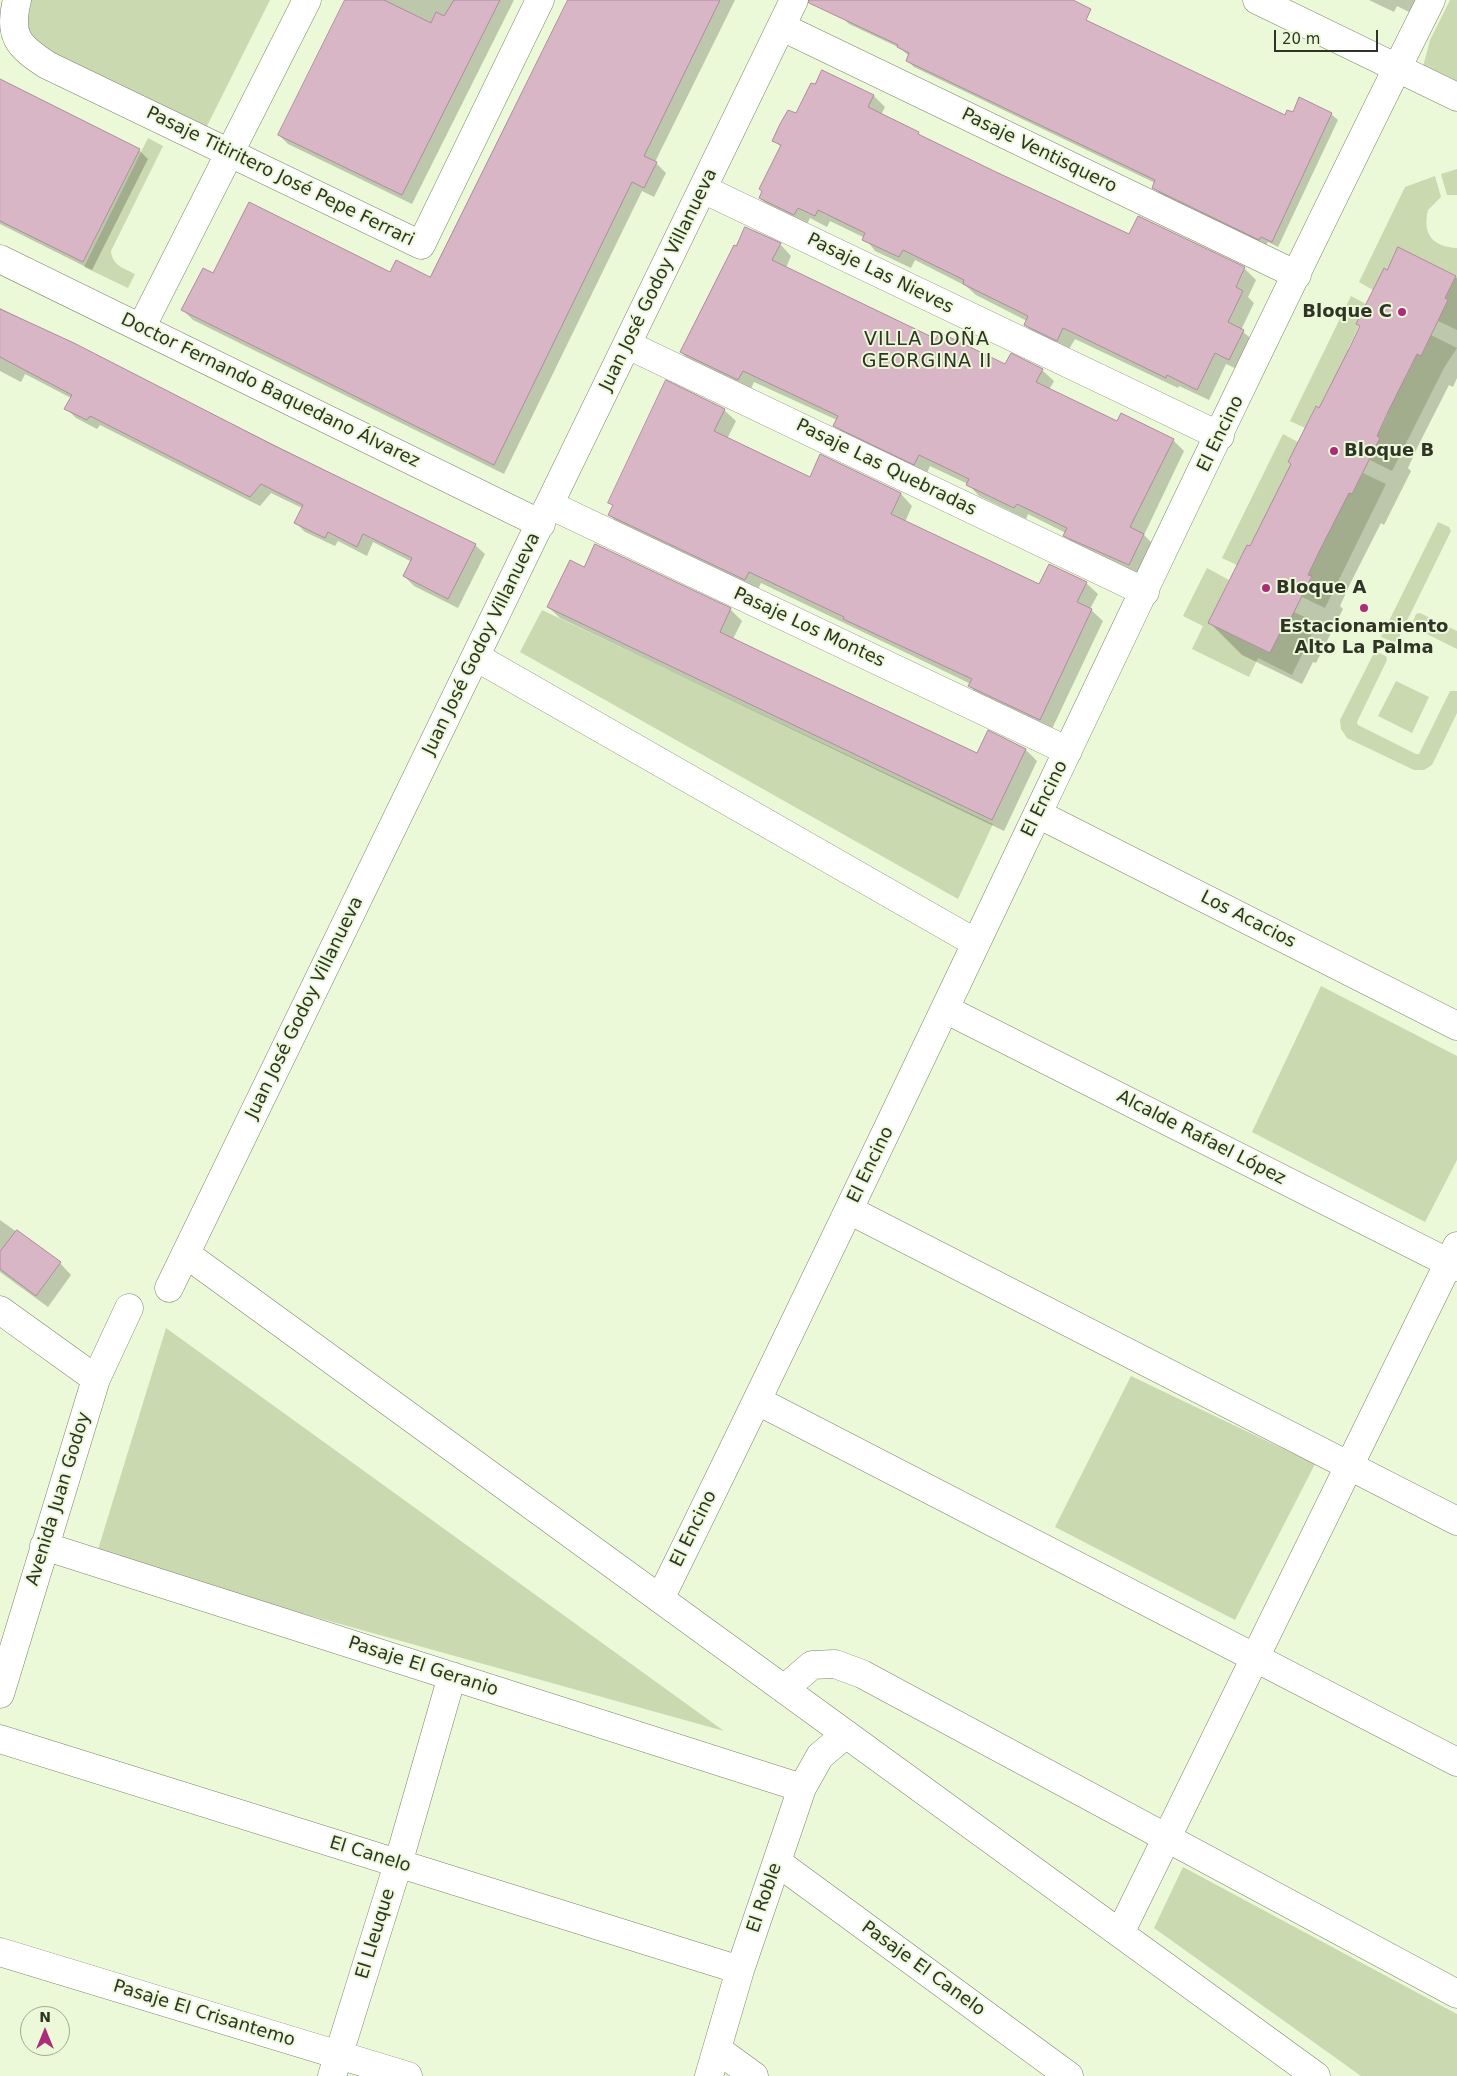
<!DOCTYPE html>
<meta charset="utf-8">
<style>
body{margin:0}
#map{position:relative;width:1457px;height:2076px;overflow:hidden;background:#ecf9d8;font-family:"DejaVu Sans",sans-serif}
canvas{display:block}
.north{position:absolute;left:20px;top:2006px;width:50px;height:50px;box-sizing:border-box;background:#ecf9d8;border:1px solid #a0aa91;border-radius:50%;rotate:0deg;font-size:14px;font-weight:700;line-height:20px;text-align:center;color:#2f3427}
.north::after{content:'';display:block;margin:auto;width:18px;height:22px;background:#ac2c7a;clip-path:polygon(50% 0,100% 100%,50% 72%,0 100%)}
.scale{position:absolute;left:1274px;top:30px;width:104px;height:22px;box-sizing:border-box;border:2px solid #2f3427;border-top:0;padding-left:6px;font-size:15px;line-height:18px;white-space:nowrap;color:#2f3427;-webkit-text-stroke:4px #ecf9d8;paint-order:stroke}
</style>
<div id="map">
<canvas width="1457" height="2076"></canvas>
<div class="north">N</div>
<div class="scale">20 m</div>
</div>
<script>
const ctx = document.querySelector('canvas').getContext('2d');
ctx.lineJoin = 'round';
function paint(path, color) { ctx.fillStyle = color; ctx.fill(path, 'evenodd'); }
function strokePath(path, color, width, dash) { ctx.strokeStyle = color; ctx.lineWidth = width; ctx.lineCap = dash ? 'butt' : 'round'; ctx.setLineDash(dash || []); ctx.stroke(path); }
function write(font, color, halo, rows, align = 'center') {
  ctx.font = font + ' "DejaVu Sans",sans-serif'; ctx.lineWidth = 4; ctx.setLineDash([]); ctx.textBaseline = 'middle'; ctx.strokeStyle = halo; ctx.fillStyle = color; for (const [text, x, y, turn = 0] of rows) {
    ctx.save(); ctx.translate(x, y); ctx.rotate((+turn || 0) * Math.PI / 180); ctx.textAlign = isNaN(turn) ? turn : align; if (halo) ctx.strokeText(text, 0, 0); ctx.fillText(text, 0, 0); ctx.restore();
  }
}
paint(new Path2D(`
 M 27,0 L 270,0 L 204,132 L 50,56 C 30,38 23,27 27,0 Z
 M 1450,0 L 1457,0 L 1457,91 L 1421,74 L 1430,40 Z
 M 148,138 L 163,146 L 111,251 C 112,265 123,268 135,274 L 128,288 L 84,267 Z
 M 1457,169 L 1457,195 L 1447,195 L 1441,174 Z
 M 1435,176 L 1441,197 L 1428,210 C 1422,234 1433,247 1457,248 L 1457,330 L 1438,321 L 1448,300 L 1445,298 L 1456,276 L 1398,248 L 1387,270 L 1384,268 L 1373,290 L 1359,282 L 1405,187 Z
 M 1351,296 L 1366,304 L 1356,324 L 1359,326 L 1348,349 L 1406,377 L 1417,354 L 1421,356 L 1431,335 L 1457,348 L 1444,368 L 1392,471 L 1370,460 L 1380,438 L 1377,436 L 1388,414 L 1330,386 L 1319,408 L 1315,407 L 1305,428 L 1290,421 Z
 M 1283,434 L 1298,442 L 1288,463 L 1352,494 L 1363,473 L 1386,484 L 1325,608 L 1302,597 L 1312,577 L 1308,575 L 1319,552 L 1262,524 L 1250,546 L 1247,545 L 1237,565 L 1222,558 Z
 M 1438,522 L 1449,527 L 1451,531 L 1397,641 L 1393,642 L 1381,637 Z
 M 1207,568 L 1229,580 L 1220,600 L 1212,625 L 1269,653 L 1281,631 L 1284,632 L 1294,612 L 1317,623 L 1292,675 L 1258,658 L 1249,677 L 1192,649 L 1203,626 L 1183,616 Z
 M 542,610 L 993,824 L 958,899 L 520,652 Z
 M 1420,613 L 1457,631 L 1457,649 L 1413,627 L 1412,624 L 1416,614 Z
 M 1375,651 L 1386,656 L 1387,660 L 1357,722 L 1358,725 L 1416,754 L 1419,754 L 1450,691 L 1457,691 L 1457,713 L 1432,765 L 1424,770 L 1414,770 L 1347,738 L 1341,729 L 1340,720 Z
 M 1396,681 L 1429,697 L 1412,733 L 1378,716 Z
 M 1321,986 L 1457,1056 L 1457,1160 L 1425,1222 L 1252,1132 Z
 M 166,1328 L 724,1731 L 96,1556 Z
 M 1131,1376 L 1315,1464 L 1235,1620 L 1055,1527 Z
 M 1183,1867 L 1457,2014 L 1457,2076 L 1361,2076 L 1154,1928 Z`), '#cad9b0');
paint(new Path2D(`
 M 346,0 L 514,0 L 412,204 L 288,144 L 279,135 Z
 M 569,0 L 735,0 L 655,162 L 666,173 L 654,197 L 642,191 L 504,474 L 193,320 L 183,310 L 213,275 L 391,273 L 430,278 Z
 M 851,0 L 1041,0 L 1285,117 L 1293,114 L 1331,114 L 1338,120 L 1278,247 L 1268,242 L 1266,245 L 1160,194 L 1153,187 L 1155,183 L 914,67 L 907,60 L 909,56 L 900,48 L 849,24 L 843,18 Z
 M 1369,0 L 1425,0 L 1417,16 L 1397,6 L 1394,12 Z
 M 0,81 L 139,150 L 148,159 L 92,270 L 0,224 Z
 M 874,96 L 885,107 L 881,115 L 918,133 L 924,139 L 1129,235 L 1138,217 L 1245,269 L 1256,280 L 1248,297 L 1254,303 L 1241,330 L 1255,342 L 1241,371 L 1226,364 L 1209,400 L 1179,386 L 1178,388 L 1075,339 L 1068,351 L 1037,336 L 1025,325 L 1027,321 L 976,295 L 966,286 L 915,260 L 911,268 L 875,251 L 865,238 L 830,221 L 827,227 L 810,218 L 806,226 L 772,210 L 760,198 L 781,147 L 774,140 L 796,115 Z
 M 780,244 L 791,256 L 786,268 L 936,341 L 1006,366 L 1042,370 L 1054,381 L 1049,390 L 1118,423 L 1173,440 L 1184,451 L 1144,535 L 1155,546 L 1141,576 L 1076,547 L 1065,535 L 1066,533 L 1028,514 L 1026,519 L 979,496 L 968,484 L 930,466 L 926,475 L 846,437 L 835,425 L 837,420 L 754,382 L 750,391 L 693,364 L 681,352 Z
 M 1399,249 L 1457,278 L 1457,378 L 1453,387 L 1449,385 L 1418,446 L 1408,468 L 1411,471 L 1384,525 L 1381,523 L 1350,584 L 1340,606 L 1343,609 L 1316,663 L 1313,662 L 1302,684 L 1242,655 L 1210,623 L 1251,548 L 1360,327 L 1358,324 Z
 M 0,308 L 475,545 L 485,554 L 458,608 L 414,586 L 404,576 L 412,562 L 373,542 L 367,556 L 338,541 L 335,546 L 305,532 L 295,522 L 302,508 L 271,493 L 260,506 L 100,425 L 97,429 L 76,418 L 66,408 L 71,398 L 25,374 L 21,382 L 0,371 Z
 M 724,410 L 736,421 L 727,439 L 810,478 L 821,456 L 901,494 L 912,506 L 905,522 L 1040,586 L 1086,583 L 1098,594 L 1090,609 L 1103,621 L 1051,731 L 981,698 L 970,686 L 971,684 L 761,583 L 757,591 L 621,527 L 610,515 L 614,506 L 610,503 Z
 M 595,545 L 730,609 L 742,621 L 733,639 L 978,755 L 1026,750 L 1037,761 L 1004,831 L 560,618 L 548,607 L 585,568 Z
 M 0,1220 L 60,1263 L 71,1275 L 48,1307 L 0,1272 Z`), '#0003');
const building = new Path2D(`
 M 345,0 L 384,0 L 431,23 L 436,12 L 444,16 L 454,0 L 500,0 L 402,195 L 278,135 Z
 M 568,0 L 720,0 L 644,156 L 657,162 L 644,188 L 632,182 L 494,465 L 181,310 L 203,268 L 213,273 L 249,202 L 390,272 L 396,260 L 430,277 Z
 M 809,0 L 1073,0 L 1091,9 L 1086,20 L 1285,115 L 1287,110 L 1293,112 L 1299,97 L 1332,113 L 1272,242 L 1261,237 L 1259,240 L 1152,188 L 1155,180 L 906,61 L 909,53 L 897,47 L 898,45 L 809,3 Z
 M 822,70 L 874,95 L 868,107 L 919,132 L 918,134 L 996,172 L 1129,234 L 1138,216 L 1245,267 L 1236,287 L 1243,291 L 1228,322 L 1244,330 L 1229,360 L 1215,353 L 1197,390 L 1167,375 L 1166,378 L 1063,328 L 1057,341 L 1024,325 L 1028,316 L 963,284 L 964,280 L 903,250 L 899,257 L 862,240 L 865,233 L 818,210 L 815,216 L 798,208 L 794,215 L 759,198 L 762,191 L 759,189 L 781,145 L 772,141 L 780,124 L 788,110 L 796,113 L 811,83 L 815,84 Z
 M 0,79 L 140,149 L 83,262 L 0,221 Z
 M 745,227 L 781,243 L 772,260 L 936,339 L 939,332 L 1005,364 L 1011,353 L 1043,369 L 1036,382 L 1117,421 L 1121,413 L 1174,439 L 1130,527 L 1144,534 L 1129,565 L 1063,536 L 1067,528 L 1017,504 L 1014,508 L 966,485 L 969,479 L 919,455 L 914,465 L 833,426 L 838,416 L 743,371 L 738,380 L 680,352 L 734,245 L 736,246 Z
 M 1398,247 L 1456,276 L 1445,298 L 1448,300 L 1421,356 L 1417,354 L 1387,414 L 1377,436 L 1380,438 L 1352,494 L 1349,493 L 1319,552 L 1308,575 L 1312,576 L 1284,632 L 1281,631 L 1270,653 L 1208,623 L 1247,545 L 1250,546 L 1291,464 L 1288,462 L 1316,406 L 1319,408 L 1349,349 L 1360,326 L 1356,324 L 1384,268 L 1387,270 Z
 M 0,309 L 74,343 L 273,445 L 476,544 L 448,599 L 403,576 L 412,558 L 363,534 L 357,547 L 328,532 L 325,538 L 294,523 L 303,505 L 261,484 L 250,497 L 90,416 L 87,420 L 64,409 L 72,395 L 0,357 Z
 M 666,380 L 725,409 L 714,431 L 810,477 L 820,454 L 901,493 L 891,514 L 1039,584 L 1049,564 L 1087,582 L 1077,602 L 1092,609 L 1040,720 L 968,686 L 972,679 L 843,619 L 844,617 L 749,572 L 745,580 L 608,515 L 613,505 L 608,503 Z
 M 595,544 L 731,608 L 720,632 L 768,655 L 977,753 L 988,730 L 1026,749 L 992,820 L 547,607 L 570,560 L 584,567 Z
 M 17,1230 L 61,1262 L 36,1296 L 0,1269 L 0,1252 Z`);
paint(building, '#d8b6c6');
strokePath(building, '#ad8c9c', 1);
const street = new Path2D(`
 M 17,0 C 8,36 18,46 47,65 L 421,245 L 540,0
 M 1257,0 L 1457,97
 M 782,27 L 1297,275
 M 703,189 L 1220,436
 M 0,259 L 541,524
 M 141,328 L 307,0
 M 628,345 L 1145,592
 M 550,505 L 1068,751
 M 476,657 L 976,943
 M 1038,814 L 1457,1026
 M 945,1009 L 1457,1267
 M 849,1210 L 1457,1521
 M 186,1254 L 1316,2076
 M 169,1288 L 794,0
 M 0,1310 L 96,1379
 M 758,1401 L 1457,1762
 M 44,1546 L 802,1788
 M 660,1599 C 922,1068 1167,529 1431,0
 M 784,1689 L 812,1665 L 835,1664 L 862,1674 L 1457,1994
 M 0,1694 L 96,1379 L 129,1308
 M 0,1739 L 740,1970
 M 777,1862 L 1069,2076
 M 1120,1933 L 1457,1246
 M 0,1952 L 408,2076
 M 717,2049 L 754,2076
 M 332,2076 L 398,1864 L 452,1676
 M 709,2076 L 740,1970 L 802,1788 L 820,1756 L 846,1734`);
strokePath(street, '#7a8568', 29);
strokePath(street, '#fff', 28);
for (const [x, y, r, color] of [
 [1402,312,5,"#ac2c7a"],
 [1334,451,5,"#ac2c7a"],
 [1266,588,5,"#ac2c7a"],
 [1364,608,5,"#ac2c7a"]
]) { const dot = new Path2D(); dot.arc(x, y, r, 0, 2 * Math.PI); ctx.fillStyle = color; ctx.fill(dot); strokePath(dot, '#ecf9d8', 2); }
write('18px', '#2f3427', '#ecf9d8', [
 ["Pasaje Ventisquero",1039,151,26],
 ["Pasaje Titiritero José Pepe Ferrari",280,177,26],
 ["Pasaje Las Nieves",880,274,26],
 ["Juan José Godoy Villanueva",659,280,-64],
 ["Doctor Fernando Baquedano Álvarez",270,391,26],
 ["El Encino",1221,434,-64],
 ["Pasaje Las Quebradas",886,468,26],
 ["Pasaje Los Montes",809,628,25],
 ["Juan José Godoy Villanueva",482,644,-64],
 ["El Encino",1045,799,-64],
 ["Los Acacios",1248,920,27],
 ["Juan José Godoy Villanueva",305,1008,-64],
 ["Alcalde Rafael López",1201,1138,27],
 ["El Encino",871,1165,-64],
 ["Avenida Juan Godoy",59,1499,-73],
 ["El Encino",694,1529,-64],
 ["Pasaje El Geranio",423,1667,18],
 ["El Canelo",370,1855,17],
 ["El Roble",765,1898,-71],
 ["El Lleuque",376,1934,-73],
 ["Pasaje El Canelo",923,1969,36],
 ["Pasaje El Crisantemo",204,2014,17]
]);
write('bold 18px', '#2f3427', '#ecf9d8', [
 ["Bloque C",1392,312,"right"],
 ["Bloque B",1344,451],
 ["Bloque A",1276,588],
 ["Estacionamiento",1364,627,"center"],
 ["Alto La Palma",1364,648,"center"]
], 'left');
ctx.letterSpacing = '1px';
write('19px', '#2f3427', '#ecf9d8', [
 ["VILLA DOÑA",927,340],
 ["GEORGINA II",927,362]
]);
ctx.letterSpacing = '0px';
</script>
